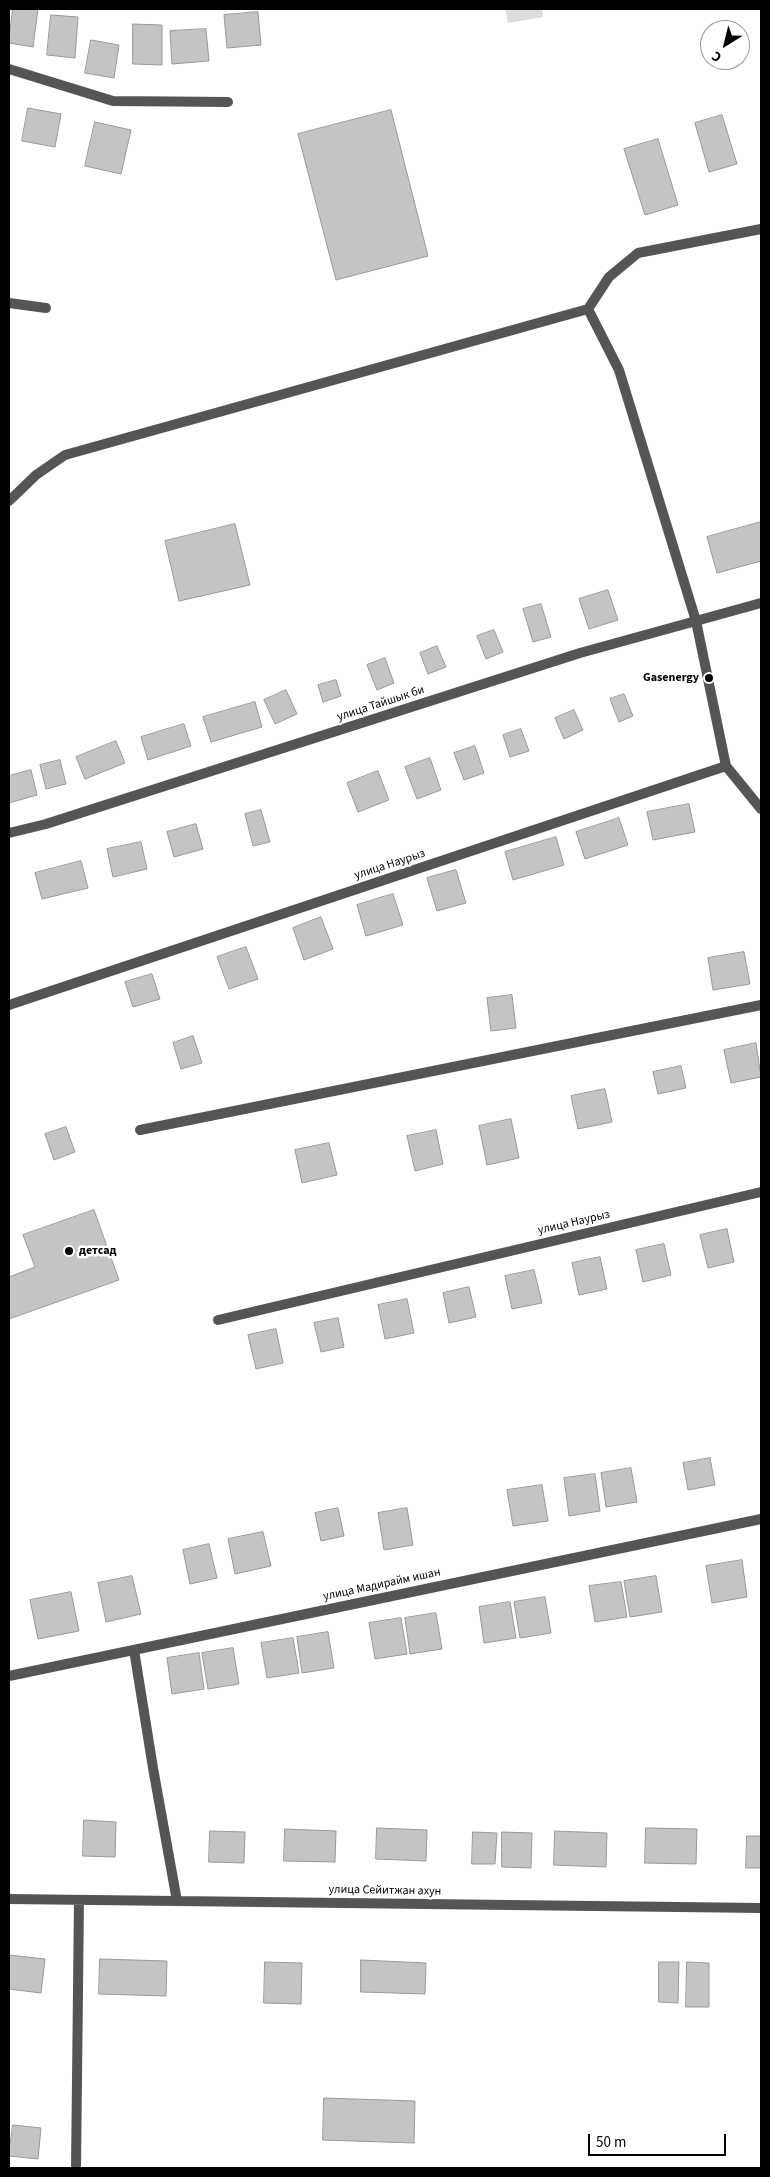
<!DOCTYPE html>
<meta charset="utf-8">
<style>
body{margin:0}
#map{position:relative;width:770px;height:2177px;overflow:hidden;background:#fff;font-family:"Source Sans 3",sans-serif}
canvas{display:block}
.frame{position:absolute;inset:0;border:10px solid #000;pointer-events:none}
.north{position:absolute;left:700px;top:20px;width:50px;height:50px;box-sizing:border-box;background:#fff;border:1px solid #999;border-radius:50%;rotate:216deg;font-size:14px;font-weight:700;line-height:20px;text-align:center;color:#000}
.north::after{content:'';display:block;margin:auto;width:18px;height:22px;background:#000;clip-path:polygon(50% 0,100% 100%,50% 72%,0 100%)}
.scale{position:absolute;left:588px;top:2134px;width:138px;height:22px;box-sizing:border-box;border:2px solid #000;border-top:0;padding-left:6px;font-size:15px;line-height:18px;white-space:nowrap;color:#000;-webkit-text-stroke:4px #fff;paint-order:stroke}
</style>
<div id="map">
<canvas width="770" height="2177"></canvas>
<div class="frame"></div>
<div class="north">С</div>
<div class="scale">50 m</div>
</div>
<script>
const ctx = document.querySelector('canvas').getContext('2d');
ctx.lineJoin = 'round';
function paint(path, color) { ctx.fillStyle = color; ctx.fill(path, 'evenodd'); }
function strokePath(path, color, width, dash) { ctx.strokeStyle = color; ctx.lineWidth = width; ctx.lineCap = dash ? 'butt' : 'round'; ctx.setLineDash(dash || []); ctx.stroke(path); }
function write(font, color, halo, rows, align = 'center') {
  ctx.font = font + ' "Source Sans 3",sans-serif'; ctx.lineWidth = 5; ctx.setLineDash([]); ctx.textBaseline = 'middle'; ctx.strokeStyle = halo; ctx.fillStyle = color; for (const [text, x, y, turn = 0] of rows) {
    ctx.save(); ctx.translate(x, y); ctx.rotate((+turn || 0) * Math.PI / 180); ctx.textAlign = isNaN(turn) ? turn : align; if (halo) ctx.strokeText(text, 0, 0); ctx.fillText(text, 0, 0); ctx.restore();
  }
}
paint(new Path2D(`
 M 505,9 L 542,9 L 543,17 L 508,23 Z`), '#dcdcdc');
const building = new Path2D(`
 M 13,9 L 38,9 L 33,47 L 9,43 Z
 M 258,12 L 261,45 L 227,48 L 224,15 Z
 M 51,15 L 78,17 L 75,58 L 47,55 Z
 M 133,24 L 162,25 L 162,65 L 133,64 Z
 M 206,29 L 209,61 L 172,64 L 170,31 Z
 M 91,40 L 119,45 L 114,78 L 85,73 Z
 M 28,108 L 61,114 L 55,147 L 22,141 Z
 M 391,110 L 428,256 L 336,280 L 298,134 Z
 M 722,115 L 737,164 L 709,172 L 695,123 Z
 M 95,122 L 131,130 L 121,174 L 85,166 Z
 M 658,139 L 678,205 L 645,215 L 624,149 Z
 M 761,522 L 761,561 L 717,573 L 707,537 Z
 M 235,524 L 250,585 L 179,601 L 165,541 Z
 M 608,590 L 618,620 L 589,629 L 579,599 Z
 M 541,604 L 551,637 L 533,642 L 523,609 Z
 M 494,630 L 503,652 L 486,659 L 477,636 Z
 M 437,646 L 446,667 L 428,674 L 420,653 Z
 M 385,658 L 394,683 L 377,690 L 367,665 Z
 M 336,680 L 341,696 L 323,702 L 318,685 Z
 M 286,690 L 297,714 L 275,724 L 264,700 Z
 M 624,694 L 633,716 L 619,722 L 610,699 Z
 M 255,702 L 262,727 L 211,742 L 203,717 Z
 M 574,710 L 583,730 L 564,739 L 555,718 Z
 M 184,724 L 191,746 L 148,760 L 141,737 Z
 M 521,729 L 529,751 L 510,757 L 503,735 Z
 M 116,741 L 125,763 L 85,779 L 76,757 Z
 M 475,746 L 484,773 L 464,780 L 454,753 Z
 M 430,758 L 441,790 L 417,799 L 405,767 Z
 M 60,760 L 66,784 L 46,789 L 40,765 Z
 M 31,770 L 37,795 L 9,803 L 9,776 Z
 M 378,771 L 389,800 L 358,812 L 347,783 Z
 M 689,804 L 695,832 L 653,840 L 647,812 Z
 M 261,810 L 270,842 L 253,846 L 245,814 Z
 M 619,818 L 628,845 L 585,859 L 576,832 Z
 M 196,824 L 203,849 L 174,857 L 167,832 Z
 M 556,837 L 564,865 L 513,880 L 505,852 Z
 M 141,842 L 147,869 L 113,877 L 107,849 Z
 M 81,861 L 88,888 L 42,899 L 35,873 Z
 M 456,870 L 466,903 L 437,911 L 427,878 Z
 M 393,894 L 403,925 L 366,936 L 357,905 Z
 M 321,917 L 333,949 L 304,960 L 293,928 Z
 M 246,947 L 258,979 L 229,989 L 217,957 Z
 M 744,952 L 750,984 L 713,990 L 708,958 Z
 M 152,974 L 160,999 L 133,1007 L 125,982 Z
 M 512,995 L 516,1028 L 491,1031 L 487,998 Z
 M 193,1036 L 202,1063 L 181,1069 L 173,1043 Z
 M 756,1043 L 761,1077 L 731,1083 L 724,1050 Z
 M 681,1066 L 686,1088 L 658,1094 L 653,1072 Z
 M 605,1089 L 612,1122 L 578,1129 L 571,1096 Z
 M 511,1119 L 519,1158 L 487,1165 L 479,1126 Z
 M 66,1127 L 75,1152 L 54,1160 L 45,1134 Z
 M 436,1130 L 443,1164 L 415,1171 L 407,1136 Z
 M 329,1143 L 337,1175 L 302,1183 L 295,1150 Z
 M 94,1210 L 119,1280 L 9,1319 L 9,1277 L 35,1267 L 23,1235 Z
 M 727,1229 L 734,1262 L 708,1268 L 700,1235 Z
 M 664,1244 L 671,1275 L 643,1282 L 636,1250 Z
 M 600,1257 L 607,1289 L 579,1295 L 572,1263 Z
 M 534,1270 L 542,1303 L 512,1309 L 505,1276 Z
 M 469,1287 L 476,1317 L 449,1323 L 443,1293 Z
 M 407,1299 L 414,1333 L 385,1339 L 378,1305 Z
 M 338,1318 L 344,1347 L 321,1352 L 314,1323 Z
 M 276,1329 L 283,1363 L 256,1369 L 248,1335 Z
 M 710,1458 L 715,1485 L 688,1490 L 683,1463 Z
 M 631,1468 L 637,1502 L 606,1507 L 601,1473 Z
 M 595,1474 L 600,1511 L 569,1516 L 564,1478 Z
 M 542,1485 L 548,1521 L 513,1526 L 507,1490 Z
 M 338,1508 L 344,1536 L 321,1541 L 315,1513 Z
 M 407,1508 L 413,1545 L 384,1550 L 378,1513 Z
 M 263,1532 L 271,1566 L 235,1574 L 228,1539 Z
 M 209,1544 L 217,1578 L 190,1584 L 183,1550 Z
 M 742,1560 L 747,1597 L 712,1603 L 706,1566 Z
 M 132,1576 L 141,1614 L 106,1622 L 98,1583 Z
 M 656,1576 L 662,1612 L 630,1617 L 624,1581 Z
 M 621,1582 L 627,1617 L 595,1622 L 589,1586 Z
 M 71,1592 L 79,1631 L 38,1639 L 30,1600 Z
 M 545,1597 L 551,1633 L 520,1638 L 514,1602 Z
 M 510,1602 L 516,1638 L 484,1643 L 479,1607 Z
 M 436,1613 L 442,1649 L 410,1654 L 405,1618 Z
 M 401,1618 L 407,1654 L 375,1659 L 369,1623 Z
 M 328,1632 L 334,1668 L 302,1673 L 297,1637 Z
 M 293,1638 L 299,1673 L 267,1678 L 261,1643 Z
 M 233,1648 L 239,1684 L 208,1689 L 202,1653 Z
 M 199,1653 L 204,1689 L 172,1694 L 167,1658 Z
 M 84,1820 L 116,1822 L 115,1857 L 83,1856 Z
 M 377,1828 L 427,1830 L 426,1861 L 376,1859 Z
 M 646,1828 L 697,1829 L 696,1864 L 645,1863 Z
 M 285,1829 L 336,1831 L 335,1862 L 284,1861 Z
 M 210,1831 L 245,1832 L 244,1863 L 209,1862 Z
 M 555,1831 L 607,1833 L 606,1867 L 554,1865 Z
 M 473,1832 L 497,1833 L 495,1864 L 472,1864 Z
 M 502,1832 L 532,1833 L 531,1868 L 502,1867 Z
 M 747,1836 L 761,1836 L 761,1868 L 746,1868 Z
 M 9,1955 L 45,1959 L 41,1993 L 9,1989 Z
 M 100,1959 L 167,1961 L 166,1996 L 99,1994 Z
 M 361,1960 L 426,1963 L 425,1994 L 361,1992 Z
 M 265,1962 L 302,1963 L 301,2004 L 264,2003 Z
 M 659,1962 L 679,1962 L 678,2003 L 659,2002 Z
 M 687,1962 L 709,1963 L 709,2007 L 686,2007 Z
 M 324,2098 L 415,2101 L 414,2143 L 323,2140 Z
 M 13,2125 L 41,2128 L 38,2159 L 9,2156 Z`);
paint(building, '#c4c4c4');
strokePath(building, '#999', 1);
strokePath(new Path2D(`
 M 9,69 L 113,101 L 228,102
 M 9,303 L 46,308
 M 588,309 L 609,277 L 638,253 L 761,229
 M 9,501 L 36,475 L 65,455 L 588,309 L 619,370 L 696,621 L 726,766
 M 9,833 L 46,824 L 580,653 L 761,603
 M 9,1005 L 726,766 L 761,809
 M 140,1130 L 761,1005
 M 218,1320 L 761,1192
 M 134,1650 L 153,1768 L 177,1901
 M 9,1676 L 761,1519
 M 9,1899 L 761,1908
 M 76,2168 L 79,1900`), '#555', 10);
for (const [x, y, r, color] of [
 [709,678,5,"#000"],
 [69,1251,5,"#000"]
]) { const dot = new Path2D(); dot.arc(x, y, r, 0, 2 * Math.PI); ctx.fillStyle = color; ctx.fill(dot); strokePath(dot, '#fff', 2); }
write('bold 12px', '#000', '#fff', [
 ["Gasenergy",699,678],
 ["детсад",79,1251,"left"]
], 'right');
write('12px', '#000', '#fff', [
 ["улица Тайшык би",381,704,-18],
 ["улица Наурыз",390,865,-18],
 ["улица Наурыз",574,1223,-13],
 ["улица Мадирайм ишан",382,1585,-12],
 ["улица Сейитжан ахун",385,1891,1]
]);
</script>
